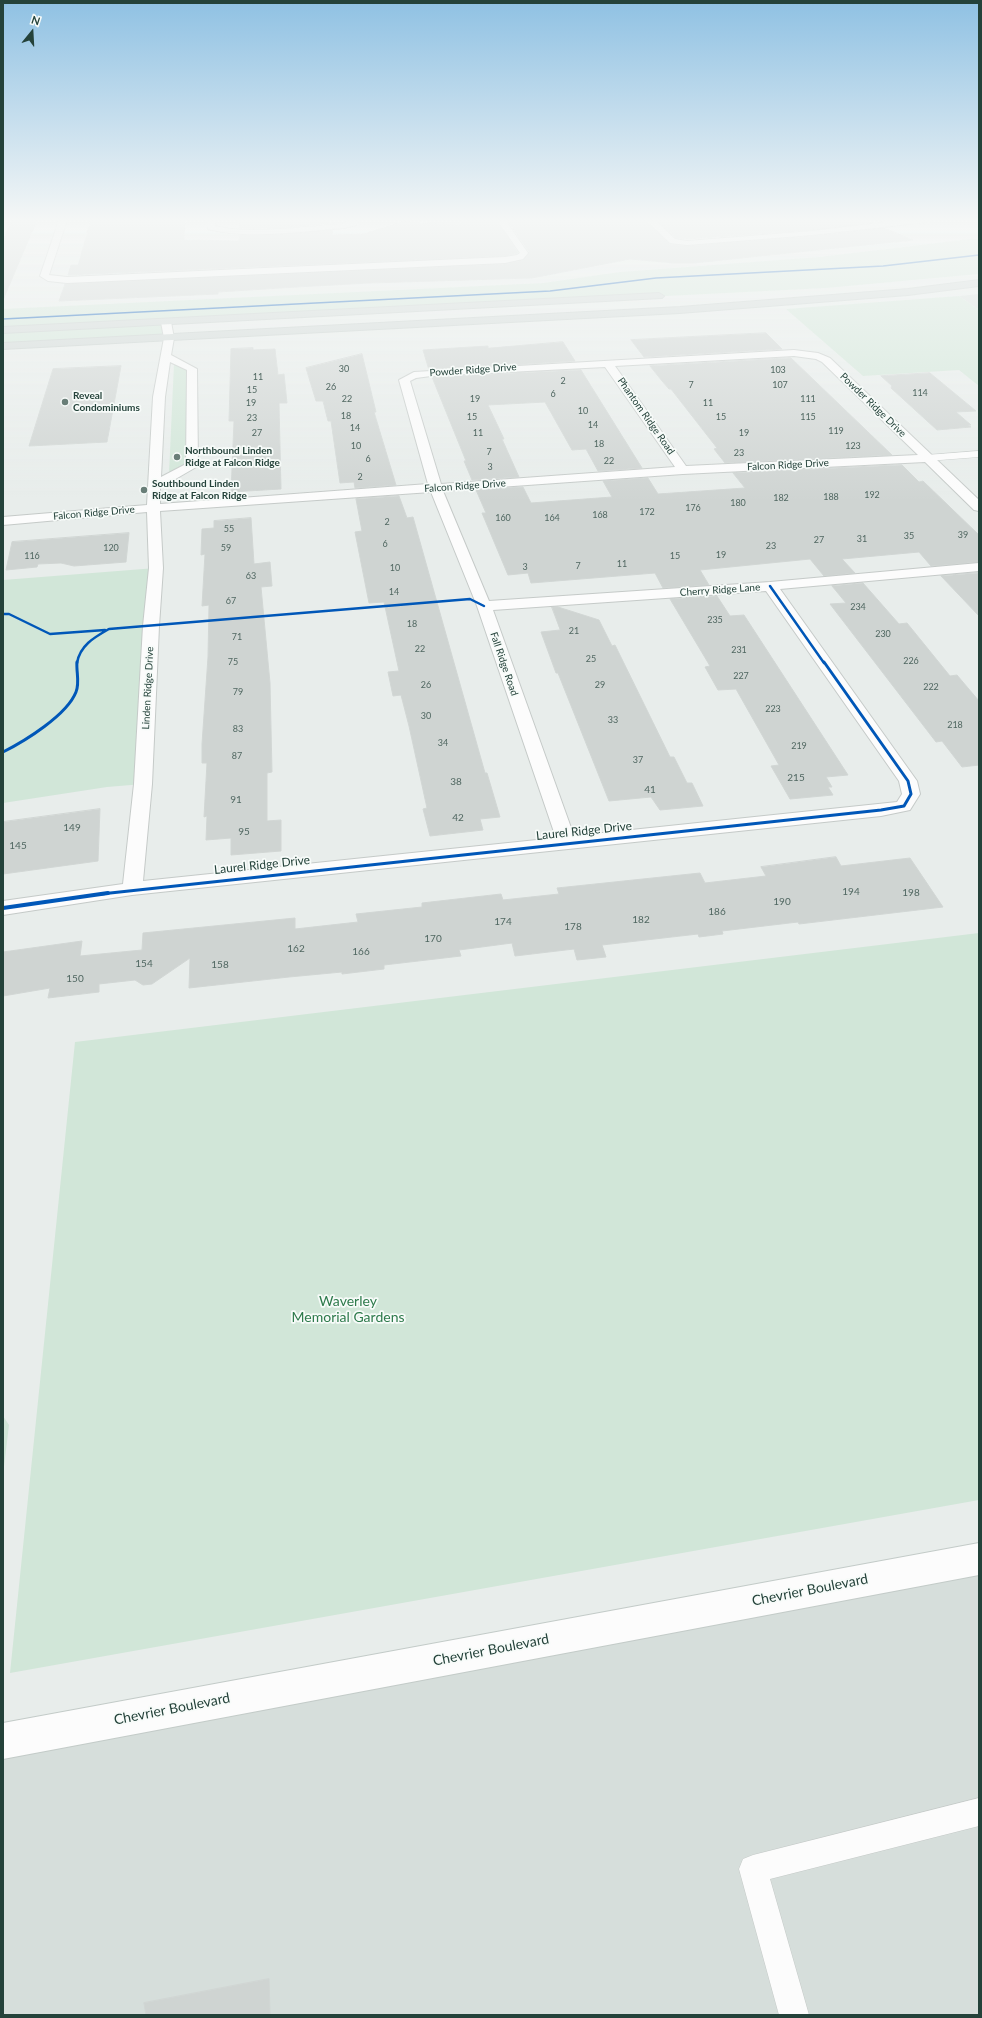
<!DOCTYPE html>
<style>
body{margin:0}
#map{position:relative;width:982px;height:2018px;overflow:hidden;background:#e8edeb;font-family:Lato,sans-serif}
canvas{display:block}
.frame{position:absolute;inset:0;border:4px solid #24423a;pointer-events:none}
.north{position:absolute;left:12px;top:12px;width:40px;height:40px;-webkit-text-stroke:3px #f7fbf9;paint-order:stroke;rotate:18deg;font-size:11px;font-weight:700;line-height:16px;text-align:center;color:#24423a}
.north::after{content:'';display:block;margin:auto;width:14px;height:18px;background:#24423a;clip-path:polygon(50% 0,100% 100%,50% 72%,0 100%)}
</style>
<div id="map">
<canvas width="982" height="2018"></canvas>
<div class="frame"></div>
<div class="north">N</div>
</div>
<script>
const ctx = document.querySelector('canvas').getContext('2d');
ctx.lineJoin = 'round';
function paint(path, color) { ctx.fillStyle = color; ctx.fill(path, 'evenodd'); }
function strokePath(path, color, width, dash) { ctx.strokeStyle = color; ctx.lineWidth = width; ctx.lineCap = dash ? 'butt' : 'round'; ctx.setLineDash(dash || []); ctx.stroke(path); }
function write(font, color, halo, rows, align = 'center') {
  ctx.font = font + ' Lato,sans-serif'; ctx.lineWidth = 3.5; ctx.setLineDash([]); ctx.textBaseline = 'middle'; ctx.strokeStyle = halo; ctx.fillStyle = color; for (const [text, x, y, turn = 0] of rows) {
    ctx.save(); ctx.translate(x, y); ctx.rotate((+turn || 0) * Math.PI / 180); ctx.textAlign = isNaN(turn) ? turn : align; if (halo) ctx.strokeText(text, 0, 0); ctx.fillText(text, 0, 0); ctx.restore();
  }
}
paint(new Path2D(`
 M 979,294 L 979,310 L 959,296 Z
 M 979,1559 L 979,2015 L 3,2015 L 3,1741 Z`), '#d6dedb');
paint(new Path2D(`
 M 979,238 L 979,274 L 826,288 L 167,321 L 169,338 L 3,346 L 3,309 L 543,283 L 620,272 L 819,257 Z
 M 959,296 L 979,310 L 979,386 L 959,370 L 863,376 L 786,309 Z
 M 174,363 L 192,369 L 184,465 L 169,474 Z
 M 156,568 L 143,784 L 107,787 L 3,803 L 3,580 Z
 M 979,933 L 979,1500 L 10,1673 L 75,1042 Z
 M 3,1416 L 9,1425 L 3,1475 Z`), '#d1e6d8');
const building = new Path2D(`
 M 13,220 L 37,220 L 3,300 L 3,240 Z
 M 91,220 L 123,220 L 123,222 L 182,220 L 182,222 L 185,222 L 184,240 L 239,241 L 240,235 L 276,235 L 332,230 L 333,235 L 364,234 L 402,222 L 462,225 L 460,220 L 496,220 L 518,253 L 505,256 L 68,275 L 71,265 L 78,265 Z
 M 256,220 L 329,220 L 330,223 L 278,228 L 240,228 L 239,221 Z
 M 507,220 L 645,220 L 669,244 L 687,246 L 812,236 L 884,228 L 913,240 L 694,263 L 674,263 L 630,259 L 532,278 L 369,283 L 297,287 L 218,292 L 218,294 L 59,301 L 65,284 L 505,264 L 523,260 L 529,252 Z
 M 657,220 L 863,220 L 870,223 L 812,230 L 687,239 L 676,238 Z
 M 766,333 L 782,349 L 644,357 L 631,340 Z
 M 563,342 L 575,361 L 429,370 L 423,350 L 488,346 L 488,348 Z
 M 253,348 L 253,350 L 275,349 L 278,375 L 284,374 L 287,403 L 279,403 L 281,489 L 231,492 L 234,421 L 229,421 L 231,349 Z
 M 362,354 L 376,412 L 374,412 L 396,485 L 355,488 L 354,482 L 340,483 L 331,421 L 328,421 L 323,401 L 316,401 L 306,368 Z
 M 791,358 L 892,455 L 725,463 L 714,449 L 717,448 L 671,389 L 669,389 L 662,381 L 650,366 Z
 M 121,366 L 107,442 L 29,446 L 53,369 Z
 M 581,370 L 642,468 L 598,471 L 586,449 L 572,450 L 545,402 L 488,405 L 504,439 L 502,439 L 519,477 L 472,480 L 464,461 L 466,461 L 432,377 Z
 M 930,373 L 976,411 L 956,412 L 971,425 L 968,425 L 971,427 L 937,430 L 891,388 L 892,386 L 881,376 Z
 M 902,465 L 919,482 L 923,481 L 979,535 L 979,562 L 931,566 L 919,552 L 842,559 L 855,573 L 824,576 L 810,559 L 700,570 L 709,585 L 663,588 L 655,573 L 531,583 L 528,573 L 508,575 L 482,513 L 486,513 L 476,490 L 523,487 L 531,503 L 612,497 L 603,481 L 648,478 L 658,494 L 745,488 L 733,473 Z
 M 399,496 L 407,518 L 413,517 L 485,773 L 487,773 L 500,817 L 480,819 L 483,830 L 430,836 L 423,809 L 427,808 L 409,726 L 401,695 L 393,696 L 388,672 L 399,671 L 384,602 L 369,603 L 355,532 L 362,531 L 356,499 Z
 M 251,518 L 254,564 L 270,562 L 272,586 L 261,587 L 270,683 L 272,772 L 267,773 L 267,821 L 281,820 L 281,851 L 231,855 L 231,838 L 206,840 L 207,816 L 204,817 L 207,763 L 202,763 L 202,744 L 208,657 L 209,605 L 202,606 L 205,554 L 201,555 L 202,529 L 214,528 L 214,521 Z
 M 129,533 L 126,562 L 74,566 L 61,563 L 38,564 L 37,567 L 6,570 L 12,542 Z
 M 979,573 L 979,616 L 941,576 Z
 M 863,583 L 899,624 L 907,623 L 950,676 L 957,675 L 979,701 L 979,765 L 962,767 L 942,741 L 936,742 L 830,604 L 846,603 L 832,586 Z
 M 717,596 L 730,616 L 744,615 L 848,775 L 826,777 L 832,787 L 828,787 L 833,795 L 790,799 L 771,766 L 779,765 L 736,689 L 718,690 L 705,667 L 710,666 L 670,599 Z
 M 552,607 L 558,607 L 599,620 L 612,646 L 615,645 L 670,757 L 674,757 L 687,783 L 692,783 L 703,806 L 660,810 L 651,797 L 609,801 L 558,673 L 556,673 L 541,632 L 560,630 Z
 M 100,809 L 98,861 L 3,874 L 3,822 Z
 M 836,857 L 841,866 L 910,858 L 943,907 L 799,924 L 798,922 L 722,931 L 723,934 L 699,937 L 698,934 L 602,945 L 606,957 L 577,960 L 574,949 L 515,956 L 512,943 L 459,950 L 461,956 L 384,965 L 384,969 L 342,974 L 342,972 L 289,977 L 189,988 L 190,958 L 152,984 L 143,985 L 135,980 L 99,984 L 99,992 L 48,998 L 50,988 L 3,996 L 3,952 L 82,941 L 80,956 L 142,950 L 143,933 L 295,918 L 295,929 L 358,922 L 356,914 L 422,907 L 422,903 L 501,894 L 503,900 L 559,894 L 557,888 L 700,873 L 705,883 L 766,876 L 761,867 Z
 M 269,1979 L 270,2015 L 146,2015 L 144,2003 Z`);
paint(building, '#cfd4d2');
strokePath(building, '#d1d6d4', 1);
const lane = new Path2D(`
 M 979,451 L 979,457 L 927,461 L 922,458 L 927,455 Z
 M 979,1798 L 979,1826 L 770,1879 L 809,2015 L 779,2015 L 739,1869 L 743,1859 L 753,1855 Z`);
const street = new Path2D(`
 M 59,220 L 67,220 L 49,275 L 67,277 L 505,257 L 517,255 L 520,253 L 497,220 L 505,220 L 528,253 L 523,259 L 505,263 L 67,283 L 48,281 L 40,276 Z
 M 207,220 L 215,220 L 215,226 C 248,235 308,226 343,224 L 350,220 L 358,220 L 356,225 L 344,228 C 302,231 249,240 208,229 Z
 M 646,220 L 655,220 L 675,239 L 687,241 L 812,231 L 906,220 L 931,220 L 927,222 L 812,235 L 687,245 L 670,243 Z
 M 166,319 L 171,322 L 174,338 L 171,355 L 197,369 L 198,466 L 160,488 L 160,504 L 428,484 L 399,380 L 414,372 L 794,350 L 818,353 L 830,358 L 979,500 L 979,511 L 974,510 L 925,462 L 683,474 L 443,491 L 489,601 L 770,582 L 979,563 L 979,571 L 780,589 L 917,781 L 920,794 L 910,810 L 881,816 L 132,895 L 3,915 L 3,901 L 123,884 L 134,784 L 143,626 L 149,568 L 147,512 L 3,525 L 3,517 L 147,505 L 153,397 L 164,338 L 161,322 ZM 794,356 L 816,359 L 822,362 L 918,455 L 686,466 L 615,366 ZM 170,362 L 187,370 L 186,464 L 161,477 L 165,397 ZM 605,367 L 675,467 L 441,484 L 410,381 L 416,378 L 431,376 ZM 431,492 L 477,606 L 556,838 L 143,881 L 152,784 L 159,626 L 163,568 L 160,511 ZM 766,591 L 899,781 L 902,794 L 897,802 L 574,836 L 493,610 Z`);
const secondary = new Path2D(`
 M 979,1543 L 979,1575 L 3,1759 L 3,1723 Z`);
const primary = new Path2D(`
 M 979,280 L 979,286 L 908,295 L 680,313 L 3,349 L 3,343 L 680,307 L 908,289 Z
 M 659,293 L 664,296 L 662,298 L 3,333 L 3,327 Z`);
strokePath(lane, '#c5cac8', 1);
strokePath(street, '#c5cac8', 2);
strokePath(secondary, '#c3cbc8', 2);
strokePath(primary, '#c3ccc9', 2);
paint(lane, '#fcfcfc');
paint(street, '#fcfcfc');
paint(secondary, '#fcfcfc');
paint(primary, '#cfd7d5');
strokePath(new Path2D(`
 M 3,319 L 550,291 L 656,278 L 883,266 L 979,255`), '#0057b8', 1.5);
strokePath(new Path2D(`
 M 770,586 L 824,663
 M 3,614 L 9,614 L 50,634 L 105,630
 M 77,663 C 80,645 95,637 109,629 L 470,599 L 484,606`), '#0057b8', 2.5);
strokePath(new Path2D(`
 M 3,752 C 25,741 67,715 76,692 C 80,683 76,671 77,662
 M 101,894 L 881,810 L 904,806 L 911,794 L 908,781 L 824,662`), '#0057b8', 3);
strokePath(new Path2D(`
 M 3,908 L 108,893`), '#0057b8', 4);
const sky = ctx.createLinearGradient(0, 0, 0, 502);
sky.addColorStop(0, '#8fc1e3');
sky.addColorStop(0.44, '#f5f7f6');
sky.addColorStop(1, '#f5f7f600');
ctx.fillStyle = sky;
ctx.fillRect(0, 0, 982, 502);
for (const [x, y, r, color] of [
 [65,402,4,"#697e78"],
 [177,457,4,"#697e78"],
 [144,490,4,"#697e78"]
]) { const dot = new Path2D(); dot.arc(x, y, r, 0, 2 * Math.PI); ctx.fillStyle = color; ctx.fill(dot); strokePath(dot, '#f7fbf9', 1.5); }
write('9px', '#506761', null, [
 ["30",344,369],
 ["103",778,370],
 ["11",258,377],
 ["2",563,381],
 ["7",691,385],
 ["107",780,385],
 ["26",331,387],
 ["15",252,390],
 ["114",920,393],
 ["6",553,394],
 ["22",347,399],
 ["19",475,399],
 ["111",808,399],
 ["19",251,403],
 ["11",708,403],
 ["10",583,411],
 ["18",346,416],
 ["15",472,417],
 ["15",721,417],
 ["115",808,417],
 ["23",252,418],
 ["14",593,425],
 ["14",355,428],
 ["119",836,431],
 ["27",257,433],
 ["11",478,433],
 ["19",744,433],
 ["18",599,444],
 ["10",356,446],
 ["123",853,446],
 ["7",489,452],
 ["23",739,453],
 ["6",368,459],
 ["22",609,461],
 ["3",490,467],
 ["2",360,477],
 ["192",872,495],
 ["188",831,497],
 ["182",781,498],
 ["180",738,503],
 ["176",693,508],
 ["172",647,512],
 ["168",600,515],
 ["160",503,518],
 ["164",552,518],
 ["2",387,522],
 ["55",229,529],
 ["39",963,535],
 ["35",909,536],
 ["31",862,539],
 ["27",819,540],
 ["6",385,544],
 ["23",771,546],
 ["120",111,548],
 ["59",226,548],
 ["19",721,555],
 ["116",32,556],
 ["15",675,556],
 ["11",622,564],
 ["7",578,566],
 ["3",525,567],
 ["10",395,568],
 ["63",251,576],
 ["14",394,592],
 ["67",231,601],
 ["234",858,607],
 ["235",715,620],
 ["18",412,624],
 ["21",574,631],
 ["230",883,634],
 ["71",237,637],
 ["22",420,649],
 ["231",739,650],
 ["25",591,659],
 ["226",911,661],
 ["75",233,662],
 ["227",741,676],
 ["26",426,685],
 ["29",600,685],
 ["222",931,687],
 ["79",238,692],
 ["223",773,709],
 ["30",426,716],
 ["33",613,720],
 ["218",955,725],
 ["83",238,729],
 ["34",443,743],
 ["219",799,746],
 ["87",237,756],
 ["37",638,760]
]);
write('10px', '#24423a', '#f7fbf9', [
 ["Powder Ridge Drive",473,370,-4],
 ["Powder Ridge Drive",873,405,44],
 ["Phantom Ridge Road",646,416,55],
 ["Falcon Ridge Drive",788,465,-3],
 ["Falcon Ridge Drive",465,486,-4],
 ["Falcon Ridge Drive",94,513,-5],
 ["Cherry Ridge Lane",720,590,-4],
 ["Fall Ridge Road",504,664,71],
 ["Linden Ridge Drive",148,688,-87]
]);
write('bold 10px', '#24423a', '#f7fbf9', [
 ["Reveal",73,396],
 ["Condominiums",73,408],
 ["Northbound Linden",185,451],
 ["Ridge at Falcon Ridge",185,463],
 ["Southbound Linden",152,484],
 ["Ridge at Falcon Ridge",152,496]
], 'left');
write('10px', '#506761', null, [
 ["215",796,778],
 ["38",456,782],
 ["41",650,790],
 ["91",236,800],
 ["42",458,818],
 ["149",72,828],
 ["95",244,832],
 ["145",18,846],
 ["194",851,892],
 ["198",911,893],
 ["190",782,902],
 ["186",717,912],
 ["182",641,920],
 ["174",503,922],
 ["178",573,927],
 ["170",433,939],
 ["162",296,949],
 ["166",361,952],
 ["154",144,964],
 ["158",220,965],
 ["150",75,979]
]);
write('12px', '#24423a', '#f7fbf9', [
 ["Laurel Ridge Drive",584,831,-6],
 ["Laurel Ridge Drive",262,865,-6]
]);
write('14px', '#2d7a4b', '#f7fbf9', [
 ["Waverley",348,1301],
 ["Memorial Gardens",348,1317]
]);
write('14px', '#24423a', '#f7fbf9', [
 ["Chevrier Boulevard",810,1590,-11],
 ["Chevrier Boulevard",491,1650,-11],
 ["Chevrier Boulevard",172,1709,-11]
]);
</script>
